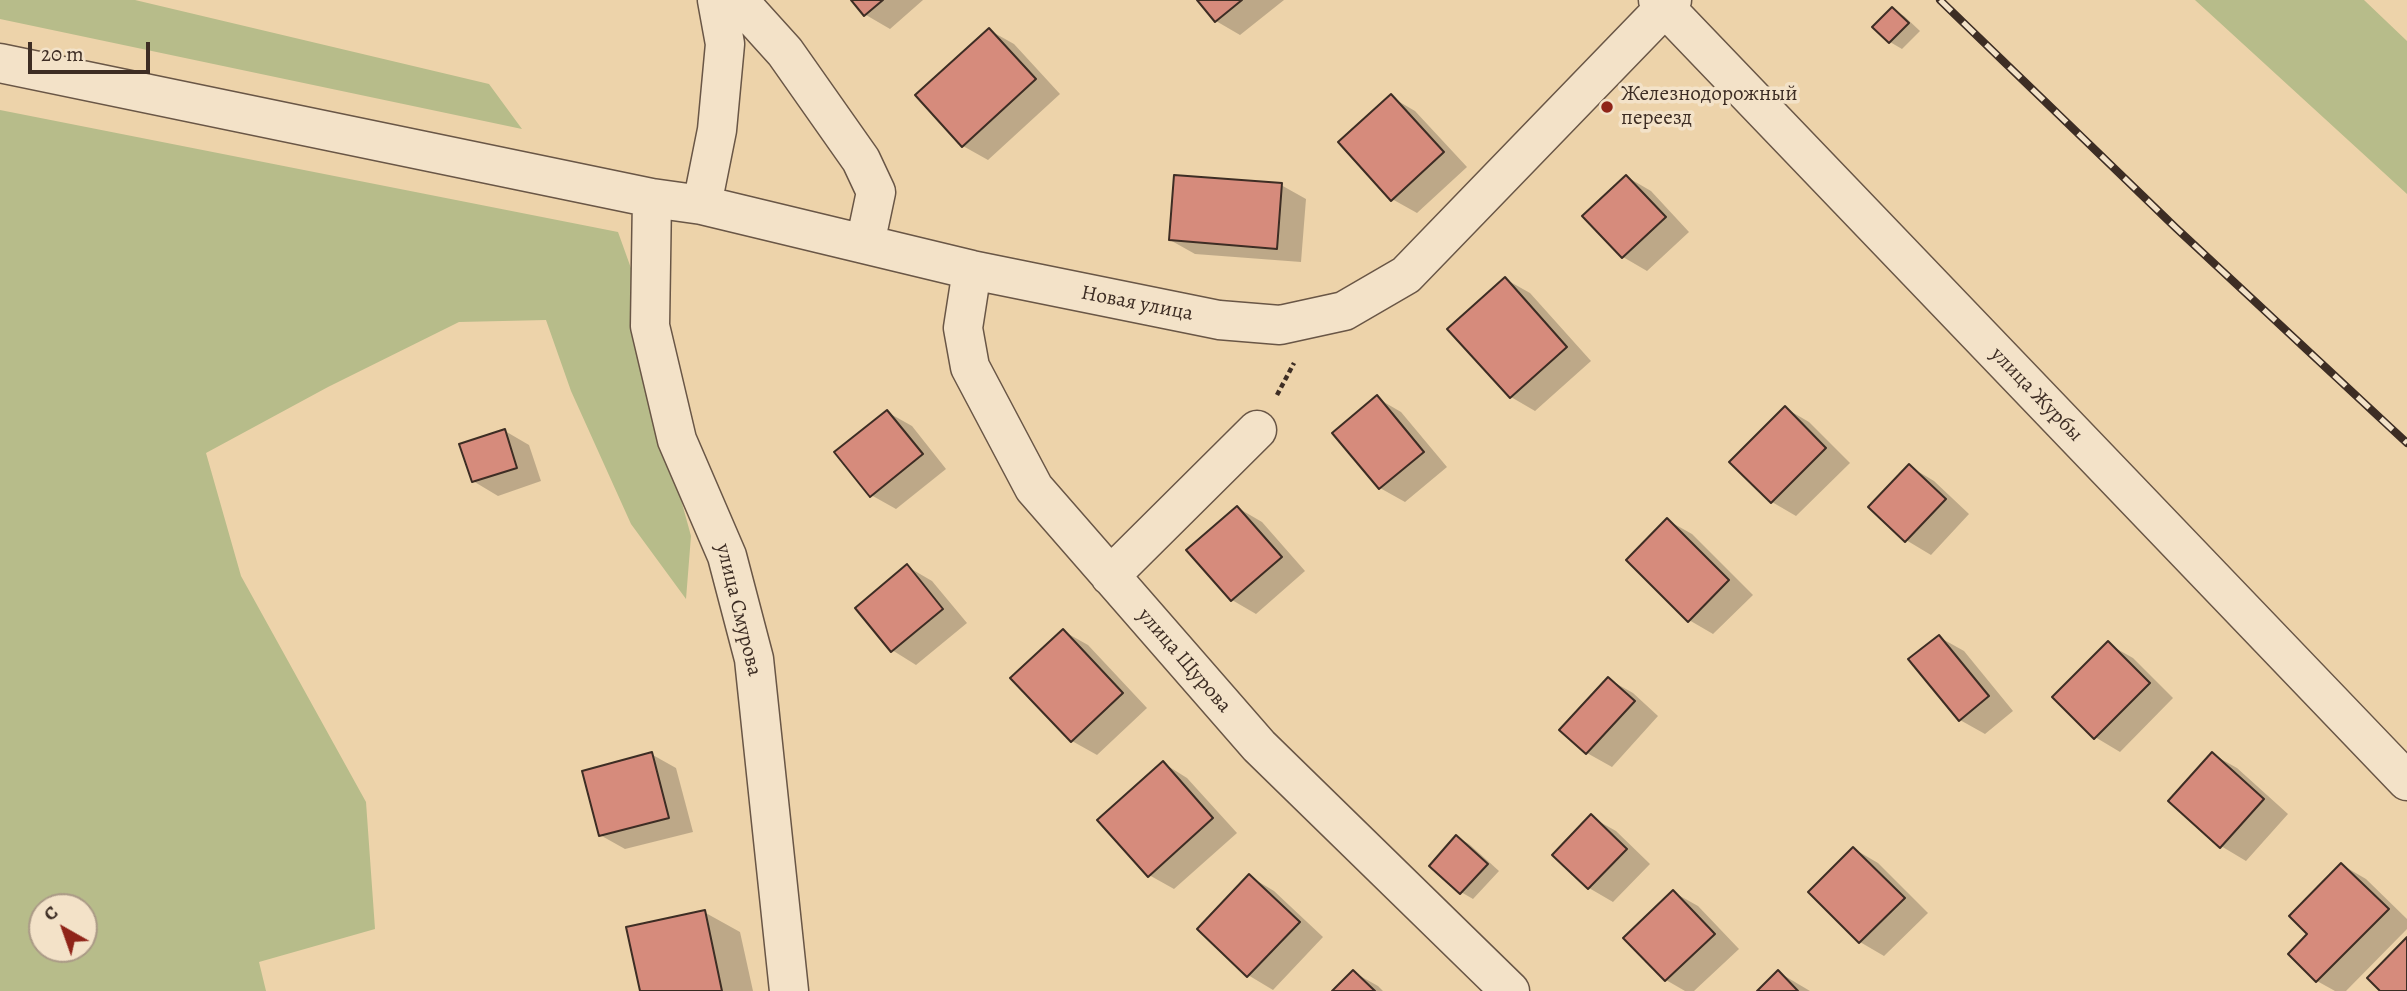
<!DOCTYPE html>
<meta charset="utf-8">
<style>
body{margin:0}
#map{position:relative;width:2407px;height:991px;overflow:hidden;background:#edd3aa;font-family:Alegreya,serif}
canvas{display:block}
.north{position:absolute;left:28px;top:893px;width:70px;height:70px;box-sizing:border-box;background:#f3e2c8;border:2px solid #aa9a86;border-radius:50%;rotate:320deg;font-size:19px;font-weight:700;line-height:28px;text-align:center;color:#3d2d24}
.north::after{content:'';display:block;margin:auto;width:24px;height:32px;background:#8f2418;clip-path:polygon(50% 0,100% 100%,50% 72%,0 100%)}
.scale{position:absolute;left:28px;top:42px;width:122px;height:32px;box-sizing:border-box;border:4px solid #3d2d24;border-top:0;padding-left:9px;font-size:21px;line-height:24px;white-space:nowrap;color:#3d2d24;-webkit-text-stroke:5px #f3e2c8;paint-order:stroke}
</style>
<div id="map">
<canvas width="2407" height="991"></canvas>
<div class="north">С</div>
<div class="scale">20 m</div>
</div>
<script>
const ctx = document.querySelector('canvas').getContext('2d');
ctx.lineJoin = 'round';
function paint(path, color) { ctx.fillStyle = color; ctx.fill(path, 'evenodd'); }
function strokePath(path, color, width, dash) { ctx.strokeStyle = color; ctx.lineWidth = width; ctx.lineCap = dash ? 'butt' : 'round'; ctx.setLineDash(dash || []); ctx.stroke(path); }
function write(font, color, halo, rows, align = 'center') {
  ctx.font = font + ' Alegreya,serif'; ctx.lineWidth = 7; ctx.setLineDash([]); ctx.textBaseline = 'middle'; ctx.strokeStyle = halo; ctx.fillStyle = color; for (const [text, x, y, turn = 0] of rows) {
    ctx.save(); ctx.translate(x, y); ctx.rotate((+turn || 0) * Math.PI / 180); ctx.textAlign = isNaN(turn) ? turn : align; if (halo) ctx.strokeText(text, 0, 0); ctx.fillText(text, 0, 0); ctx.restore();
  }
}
paint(new Path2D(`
 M 0,0 L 135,0 L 489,84 L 522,129 L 0,19 Z
 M 2195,0 L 2364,0 L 2407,41 L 2407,194 Z
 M 0,110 L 618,232 L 632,271 L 637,339 L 691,536 L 686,599 L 631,524 L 571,391 L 546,320 L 459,322 L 328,387 L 206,453 L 241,576 L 366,802 L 375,929 L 259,962 L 266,991 L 0,991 ZM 42,907 L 84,907 L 84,949 L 42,949 Z`), '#b7bc8a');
paint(new Path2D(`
 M 853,0 L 923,0 L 890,29 L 866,15 Z
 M 1199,0 L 1284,0 L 1240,35 L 1216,21 Z
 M 1892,9 L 1904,16 L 1920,31 L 1902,49 L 1890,42 L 1875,27 Z
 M 989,30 L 1014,44 L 1060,94 L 988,160 L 963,146 Z
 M 1391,97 L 1415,111 L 1467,167 L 1417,213 L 1392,199 Z
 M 1627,177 L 1651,191 L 1689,232 L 1647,271 L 1623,257 Z
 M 1281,185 L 1306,199 L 1301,262 L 1195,254 L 1170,240 Z
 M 1505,279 L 1530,293 L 1591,361 L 1535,411 L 1511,397 Z
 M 1377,398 L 1401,412 L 1447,467 L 1405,502 L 1380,488 Z
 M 1785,408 L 1809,422 L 1850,463 L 1796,516 L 1772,502 Z
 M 887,412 L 912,426 L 946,469 L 896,509 L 871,495 Z
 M 505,431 L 529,445 L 541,481 L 498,496 L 473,481 Z
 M 1909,466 L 1934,481 L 1969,514 L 1931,555 L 1906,540 Z
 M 1238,508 L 1262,522 L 1305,571 L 1256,614 L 1232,600 Z
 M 1667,520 L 1692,534 L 1753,595 L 1713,634 L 1689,620 Z
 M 908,567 L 932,581 L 967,623 L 916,665 L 892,650 Z
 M 1063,631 L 1088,645 L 1147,708 L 1097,755 L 1072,741 Z
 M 1939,637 L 1964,651 L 2013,711 L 1985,734 L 1960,720 L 1911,660 Z
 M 2108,644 L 2133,658 L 2173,698 L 2120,752 L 2095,737 Z
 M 1608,679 L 1633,693 L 1658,716 L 1612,767 L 1587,753 Z
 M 651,754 L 676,768 L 693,832 L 625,849 L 600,835 Z
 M 2212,754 L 2237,768 L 2288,814 L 2246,861 L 2221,846 Z
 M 1163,763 L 1187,778 L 1237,833 L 1174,889 L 1149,875 Z
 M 1591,817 L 1616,831 L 1650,864 L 1613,902 L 1589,888 Z
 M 1457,837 L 1469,844 L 1499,871 L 1473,899 L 1461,892 Z
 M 1854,849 L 1878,863 L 1928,913 L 1884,956 L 1860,942 Z
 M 2342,865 L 2366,879 L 2407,919 L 2407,929 L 2346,991 L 2335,991 L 2317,981 L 2290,954 L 2310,934 Z
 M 1249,876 L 1274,891 L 1323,937 L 1273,990 L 1248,975 Z
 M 1673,892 L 1698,906 L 1739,949 L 1694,991 L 1685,991 L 1666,980 L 1626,938 Z
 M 704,912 L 740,932 L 753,991 L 642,991 Z
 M 1353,972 L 1378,986 L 1383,991 L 1334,991 Z
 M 1778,972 L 1810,991 L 1759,991 Z`), '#0003');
const building = new Path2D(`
 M 851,0 L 883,0 L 864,16 Z
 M 1197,0 L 1242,0 L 1215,22 Z
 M 1892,7 L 1909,23 L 1889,43 L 1872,27 Z
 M 989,28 L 1036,79 L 962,147 L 915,95 Z
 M 1391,94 L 1444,152 L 1391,201 L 1338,142 Z
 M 1174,175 L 1282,183 L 1277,249 L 1169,240 Z
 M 1626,175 L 1666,217 L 1622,258 L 1582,216 Z
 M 1505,277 L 1567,347 L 1510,398 L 1447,329 Z
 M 1377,395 L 1424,452 L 1379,489 L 1332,433 Z
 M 1785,406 L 1826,448 L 1771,503 L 1729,462 Z
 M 887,410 L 923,454 L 870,497 L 834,452 Z
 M 505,429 L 517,468 L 472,482 L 459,444 Z
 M 1909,464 L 1946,499 L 1905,542 L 1868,507 Z
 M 1237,506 L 1282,557 L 1231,601 L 1186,550 Z
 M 1667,518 L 1729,580 L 1688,622 L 1626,560 Z
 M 907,564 L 943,609 L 891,652 L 855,608 Z
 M 1063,629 L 1123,693 L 1071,742 L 1010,678 Z
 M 1939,635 L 1989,696 L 1959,721 L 1908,659 Z
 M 2108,641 L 2150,683 L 2094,739 L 2052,697 Z
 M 1608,677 L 1635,701 L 1586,754 L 1559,730 Z
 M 652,752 L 669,818 L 599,836 L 582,771 Z
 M 2212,752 L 2264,799 L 2220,848 L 2168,801 Z
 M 1163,761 L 1213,818 L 1148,877 L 1097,820 Z
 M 1591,814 L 1627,849 L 1588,889 L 1552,855 Z
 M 1456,835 L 1488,864 L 1460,894 L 1429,866 Z
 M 1853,847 L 1905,898 L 1859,943 L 1808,892 Z
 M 2341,863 L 2389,909 L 2316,982 L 2288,954 L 2307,934 L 2289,916 Z
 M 1249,874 L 1300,922 L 1247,977 L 1197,929 Z
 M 1673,890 L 1715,934 L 1665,981 L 1623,938 Z
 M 705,910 L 722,991 L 640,991 L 626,927 Z
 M 2407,937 L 2407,991 L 2380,991 L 2367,978 Z
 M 1353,970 L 1375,991 L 1332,991 Z
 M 1778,970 L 1798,991 L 1757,991 Z`);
paint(building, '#d68b7c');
strokePath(building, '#3d2d24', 2);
const minor = new Path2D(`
 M 738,0 L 785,52 L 861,160 L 876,192 L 865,244
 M 1658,0 L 2407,781
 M 0,63 L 652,198 L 702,205 L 972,270 L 1219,320 L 1280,325 L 1344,311 L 1406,275 L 1672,0
 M 652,198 L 650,326 L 677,440 L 727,556 L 754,659 L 789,991
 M 702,205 L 717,130 L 725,44 L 717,0
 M 972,270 L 963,328 L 970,367 L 1034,488 L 1259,746 L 1510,991
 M 1110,576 L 1257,430`);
strokePath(minor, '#695646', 41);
strokePath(new Path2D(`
 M 1277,395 L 1294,363`), '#3d2d24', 4.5, [5, 3.5]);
strokePath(minor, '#f3e2c8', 38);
const rail = new Path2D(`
 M 1940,0 L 2176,228 L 2407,443`);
strokePath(rail, '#3d2d24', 8);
strokePath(rail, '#f3e2c8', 5, [16]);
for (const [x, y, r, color] of [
 [1607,107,7,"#8f2418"]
]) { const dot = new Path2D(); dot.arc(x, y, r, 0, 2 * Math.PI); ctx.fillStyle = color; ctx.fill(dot); strokePath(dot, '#f3e2c8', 2.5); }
write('21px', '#3d2d24', '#f3e2c8', [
 ["Железнодорожный",1621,95],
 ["переезд",1621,119]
], 'left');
write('21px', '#3d2d24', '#f3e2c8', [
 ["Новая улица",1137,304,11],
 ["улица Журбы",2036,395,46],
 ["улица Смурова",738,610,76],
 ["улица Щурова",1184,661,49]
]);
</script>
